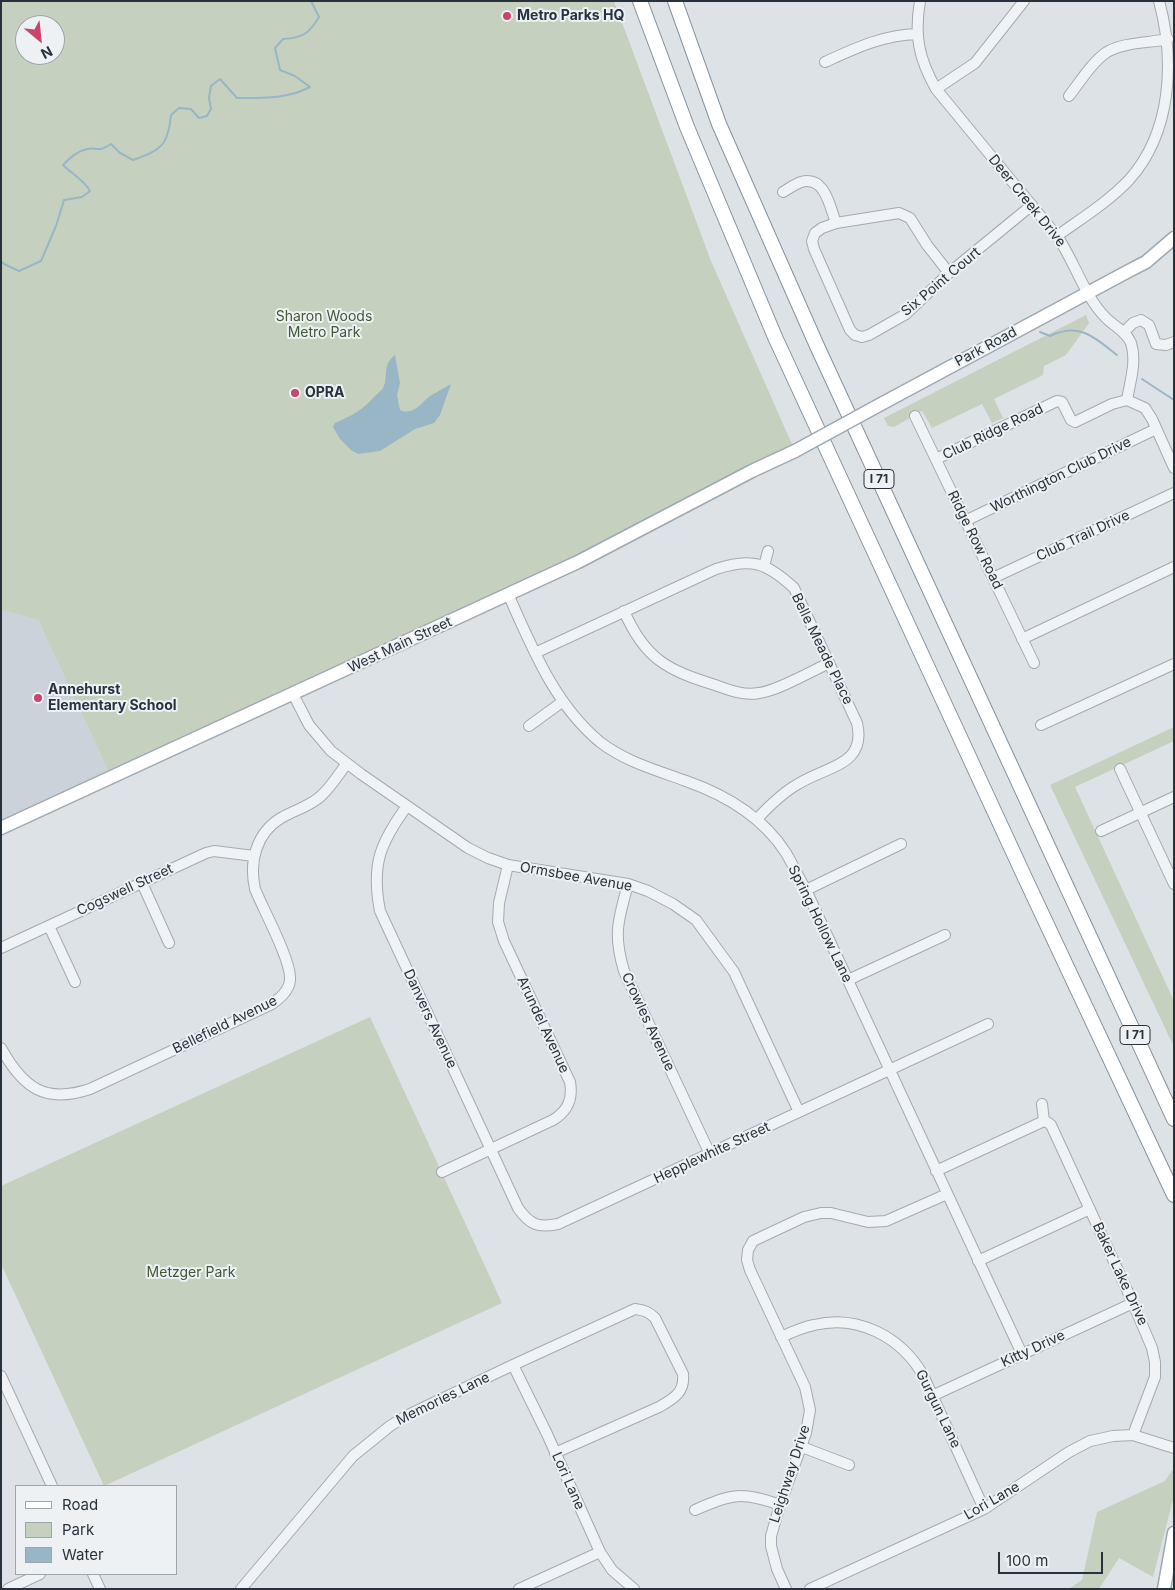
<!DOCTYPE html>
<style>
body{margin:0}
#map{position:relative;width:1175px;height:1590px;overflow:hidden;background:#dde2e7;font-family:Inter,sans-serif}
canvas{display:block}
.frame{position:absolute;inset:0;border:2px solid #27323d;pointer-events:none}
.legend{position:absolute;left:15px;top:1485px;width:162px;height:90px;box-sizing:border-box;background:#edf1f4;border:1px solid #9ea5ab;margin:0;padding:6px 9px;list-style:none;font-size:15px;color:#27323d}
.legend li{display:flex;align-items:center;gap:10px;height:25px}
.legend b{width:25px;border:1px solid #9ea5ab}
.north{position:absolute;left:15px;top:15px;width:50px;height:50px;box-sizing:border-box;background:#edf1f4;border:1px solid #9ea5ab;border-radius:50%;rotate:152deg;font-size:14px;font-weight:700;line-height:20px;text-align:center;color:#27323d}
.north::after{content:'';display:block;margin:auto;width:18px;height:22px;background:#c9456d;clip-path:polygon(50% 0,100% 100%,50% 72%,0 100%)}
.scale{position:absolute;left:998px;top:1552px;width:105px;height:22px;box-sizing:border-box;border:2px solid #27323d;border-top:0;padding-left:6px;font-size:15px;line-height:18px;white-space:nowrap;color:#27323d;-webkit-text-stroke:4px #edf1f4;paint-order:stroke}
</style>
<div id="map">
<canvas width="1175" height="1590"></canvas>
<div class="frame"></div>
<ul class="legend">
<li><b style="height:6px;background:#fff"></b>Road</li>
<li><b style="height:14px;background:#c6d0bf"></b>Park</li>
<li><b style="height:14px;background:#99b6c6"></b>Water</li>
</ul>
<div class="north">N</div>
<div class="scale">100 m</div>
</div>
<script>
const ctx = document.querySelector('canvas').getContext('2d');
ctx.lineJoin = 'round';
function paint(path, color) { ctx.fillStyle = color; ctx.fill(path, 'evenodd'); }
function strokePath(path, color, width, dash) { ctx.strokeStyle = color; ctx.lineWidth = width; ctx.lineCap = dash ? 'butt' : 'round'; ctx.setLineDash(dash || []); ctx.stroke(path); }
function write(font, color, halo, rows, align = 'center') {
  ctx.font = font + ' Inter,sans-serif'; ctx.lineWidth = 4; ctx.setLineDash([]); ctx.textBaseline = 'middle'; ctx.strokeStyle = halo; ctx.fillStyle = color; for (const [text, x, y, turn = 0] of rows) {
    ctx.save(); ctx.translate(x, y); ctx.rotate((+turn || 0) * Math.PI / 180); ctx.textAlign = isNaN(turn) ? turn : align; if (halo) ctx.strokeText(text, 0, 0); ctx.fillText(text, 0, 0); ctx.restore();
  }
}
paint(new Path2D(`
 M 1,610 L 38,620 L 111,777 L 1,828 Z`), '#ccd2d9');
paint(new Path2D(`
 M 1,1 L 614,1 L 711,261 L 795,451 L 645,527 L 111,777 L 38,620 L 1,610 ZM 25,25 L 55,25 L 55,55 L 25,55 Z
 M 1086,315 L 1089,323 L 1066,355 L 1044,366 L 1043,375 L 994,399 L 1003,418 L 992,423 L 982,404 L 932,428 L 922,411 L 894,427 L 888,426 L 884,418 Z
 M 1174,727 L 1174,741 L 1075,787 L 1174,1001 L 1174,1047 L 1050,785 Z
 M 370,1017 L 502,1303 L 104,1486 L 1,1264 L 1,1186 Z
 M 1174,1468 L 1174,1496 L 1153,1577 L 1119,1558 L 1099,1589 L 1069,1589 L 1082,1580 L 1097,1512 L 1165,1481 Z`), '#c6d0bf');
paint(new Path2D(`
 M 395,355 L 400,383 L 397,395 L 400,410 C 413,416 421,403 430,396 C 437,392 444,388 451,384 L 440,415 L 434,423 L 415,429 L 380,451 L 358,454 L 351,450 L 340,439 L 333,427 L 335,423 C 351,416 363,410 374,397 C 377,394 381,391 383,388 C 389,377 381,366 395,355 Z`), '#99b6c6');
strokePath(new Path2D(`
 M 1,261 L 4,264 L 19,271 L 41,261 L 56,226 L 64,200 L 82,197 L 90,191 C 84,180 72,174 63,165 C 70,158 77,151 87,149 C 100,147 97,153 111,144 L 120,153 L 133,160 C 161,150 168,146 171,115 L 179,108 L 191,109 L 199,118 L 207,116 L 211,109 L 209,98 L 211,86 L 220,79 L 237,98 C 262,98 288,99 310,87 L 295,76 L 280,70 L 275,48 L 283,39 C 302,38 309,34 319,17 L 311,1
 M 1040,332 L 1050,336 C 1080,322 1094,337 1117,355
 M 1142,379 L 1174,400`), '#99b6c6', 2);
const minor = new Path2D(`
 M 920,1 C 914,36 919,59 936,89 L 1057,236 C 1075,262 1084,296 1106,318 C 1115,327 1126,331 1131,343 C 1137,361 1130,382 1127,400
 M 825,62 C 856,48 883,35 917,34
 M 936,89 L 975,63 L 1024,1
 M 1069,96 C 1080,82 1092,62 1107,52 C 1124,42 1149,43 1168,39
 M 783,192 C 788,189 795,184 801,182 C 825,175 830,207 836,223
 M 1057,236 C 1082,218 1108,202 1129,180 C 1172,132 1175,60 1159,1
 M 949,273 L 927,245 L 910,218 L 899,213 L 836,223 L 822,228 L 815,233 L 812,241 L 814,249 L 850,330 L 855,335 L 862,337 L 869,335 L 906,314 L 949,273 L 1032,205
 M 1124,332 L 1133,323 L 1141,320 L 1149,325 L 1156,344 L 1166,345 L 1174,342
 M 915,416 L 1034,663
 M 936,459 L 1057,401 L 1062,402 L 1071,420 L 1075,422 L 1112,404 L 1127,400 L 1145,408 L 1152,419 L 1174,468
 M 965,521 L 1156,429
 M 764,566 L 768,551
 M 993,578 L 1174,493
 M 508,594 C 532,647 554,704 600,742 C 626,762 656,770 686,781 C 726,795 763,817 786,853 C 793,865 799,878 806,890 L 1022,1354
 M 624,611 C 645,659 667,670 715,685 C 729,690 743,696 759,693 C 777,691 812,671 829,663
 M 1022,639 L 1174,567
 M 535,653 L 716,569 C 752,557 767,563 794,588 L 857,723 C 867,766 826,766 798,784 C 782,793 770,805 757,819
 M 293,694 L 309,725 L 331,751 L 361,774 L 468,848 L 488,858 L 508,865 L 628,884 L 648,891 L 673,904 L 696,920 L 734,972 L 799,1112
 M 1041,725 L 1174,664
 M 529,726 L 562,702
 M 1120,769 L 1174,884
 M 407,806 C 380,843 371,865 380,911 L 518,1208 C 530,1225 538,1228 558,1224 L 988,1024
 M 1101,831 L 1174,797
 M 142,883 L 169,943
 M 628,884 C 618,921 613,934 624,971 L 710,1154
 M 806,890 L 901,844
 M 49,926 L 75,982
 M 1,948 L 206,853 L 214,851 L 254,856
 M 848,980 L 945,935
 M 1,1048 C 23,1088 45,1104 90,1089 L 272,1004 C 280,998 289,991 290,980 C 292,962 263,909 255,889 C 249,862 256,833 281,818 C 294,810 309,807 321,796 C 331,787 339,774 347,763
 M 1042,1104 L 1044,1121
 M 1044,1121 L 1047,1122 L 1051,1125 L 1133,1303 L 1152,1348 L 1155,1362 L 1155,1377 L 1133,1435
 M 936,1171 L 1044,1121
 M 442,1172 L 553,1120 C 568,1111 573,1099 570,1082 L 504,941 L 498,922 L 499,903 L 508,865
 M 978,1261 L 1090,1209
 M 781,1337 C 792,1332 803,1327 814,1325 C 858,1314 901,1337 923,1375 L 984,1509
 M 513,1365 L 547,1434 L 600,1552 L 612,1570 L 634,1589
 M 1,1376 L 52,1486
 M 932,1396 L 1133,1303
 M 802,1447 L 849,1465
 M 695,1510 C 731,1494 742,1491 780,1505
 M 93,1574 L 100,1589
 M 8,1589 L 40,1574
 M 241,1589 L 353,1456 L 390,1426 L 406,1416 L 513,1365 L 635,1309 C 644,1310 649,1312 655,1318 L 683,1374 C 685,1393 673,1399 659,1407 L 555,1453
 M 519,1589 L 600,1552
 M 786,1589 L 777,1569 L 771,1546 L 771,1536 L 780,1505 L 806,1433 L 810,1410 L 805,1387 L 750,1270 L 747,1260 L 748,1250 L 753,1241 L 804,1217 L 821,1213 L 831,1213 L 868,1222 L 886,1221 L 947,1194
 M 810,1589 L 984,1509 L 1069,1452 L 1090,1441 L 1113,1436 L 1133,1435 L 1174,1448`);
const major = new Path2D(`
 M 883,403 L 1123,274 L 1146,262 L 1174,238
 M 1,828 L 578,562 L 752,471 L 795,451
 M 1164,1589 L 1174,1533`);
const highway = new Path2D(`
 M 640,1 L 687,127 L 775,337 L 1026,880 L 1174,1195
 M 675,1 L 719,124 L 817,346 L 1174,1119`);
strokePath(minor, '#a3aab1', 12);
strokePath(major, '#9da9b2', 15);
strokePath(highway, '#85929d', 16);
strokePath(minor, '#f0f3f5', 10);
strokePath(major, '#fff', 12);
strokePath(highway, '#fff', 14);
const majorBridge = new Path2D(`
 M 795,451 L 883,403`);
strokePath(majorBridge, '#9da9b2', 15, []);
strokePath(majorBridge, '#fff', 12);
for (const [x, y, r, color] of [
 [507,16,5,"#c9456d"],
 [295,393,5,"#c9456d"],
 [38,698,5,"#c9456d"]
]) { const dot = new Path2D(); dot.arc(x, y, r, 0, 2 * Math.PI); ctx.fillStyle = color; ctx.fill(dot); strokePath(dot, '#edf1f4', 2); }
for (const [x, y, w] of [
 [879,479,30],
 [1135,1035,30]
]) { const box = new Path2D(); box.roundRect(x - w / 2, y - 9.5, w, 19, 4); ctx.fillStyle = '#edf1f4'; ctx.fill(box); strokePath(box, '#27323d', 1); }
write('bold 12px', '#27323d', null, [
 ["I 71",879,479],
 ["I 71",1135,1035]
]);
write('bold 14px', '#27323d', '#edf1f4', [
 ["Metro Parks HQ",517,16],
 ["OPRA",305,393],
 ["Annehurst",48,690],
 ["Elementary School",48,706]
], 'left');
write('14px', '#27323d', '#edf1f4', [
 ["Deer Creek Drive",1027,201,51],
 ["Six Point Court",941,282,-40],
 ["Park Road",986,347,-28],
 ["Club Ridge Road",993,432,-26],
 ["Worthington Club Drive",1061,475,-26],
 ["Club Trail Drive",1083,536,-25],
 ["Ridge Row Road",975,540,64],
 ["West Main Street",400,645,-25],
 ["Belle Meade Place",822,649,64],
 ["Ormsbee Avenue",576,877,10],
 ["Cogswell Street",125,890,-25],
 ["Spring Hollow Lane",820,924,64],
 ["Danvers Avenue",430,1019,65],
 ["Crowles Avenue",648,1022,65],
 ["Bellefield Avenue",225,1025,-26],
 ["Arundel Avenue",543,1025,65],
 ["Hepplewhite Street",712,1153,-25],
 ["Baker Lake Drive",1120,1274,65],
 ["Kitty Drive",1033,1349,-25],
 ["Memories Lane",443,1399,-26],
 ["Gurgun Lane",938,1409,64],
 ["Leighway Drive",790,1474,-72],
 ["Lori Lane",568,1481,66],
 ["Lori Lane",992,1501,-30]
]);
write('14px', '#415835', '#edf1f4', [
 ["Sharon Woods",324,317],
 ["Metro Park",324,333],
 ["Metzger Park",191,1273]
]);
</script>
